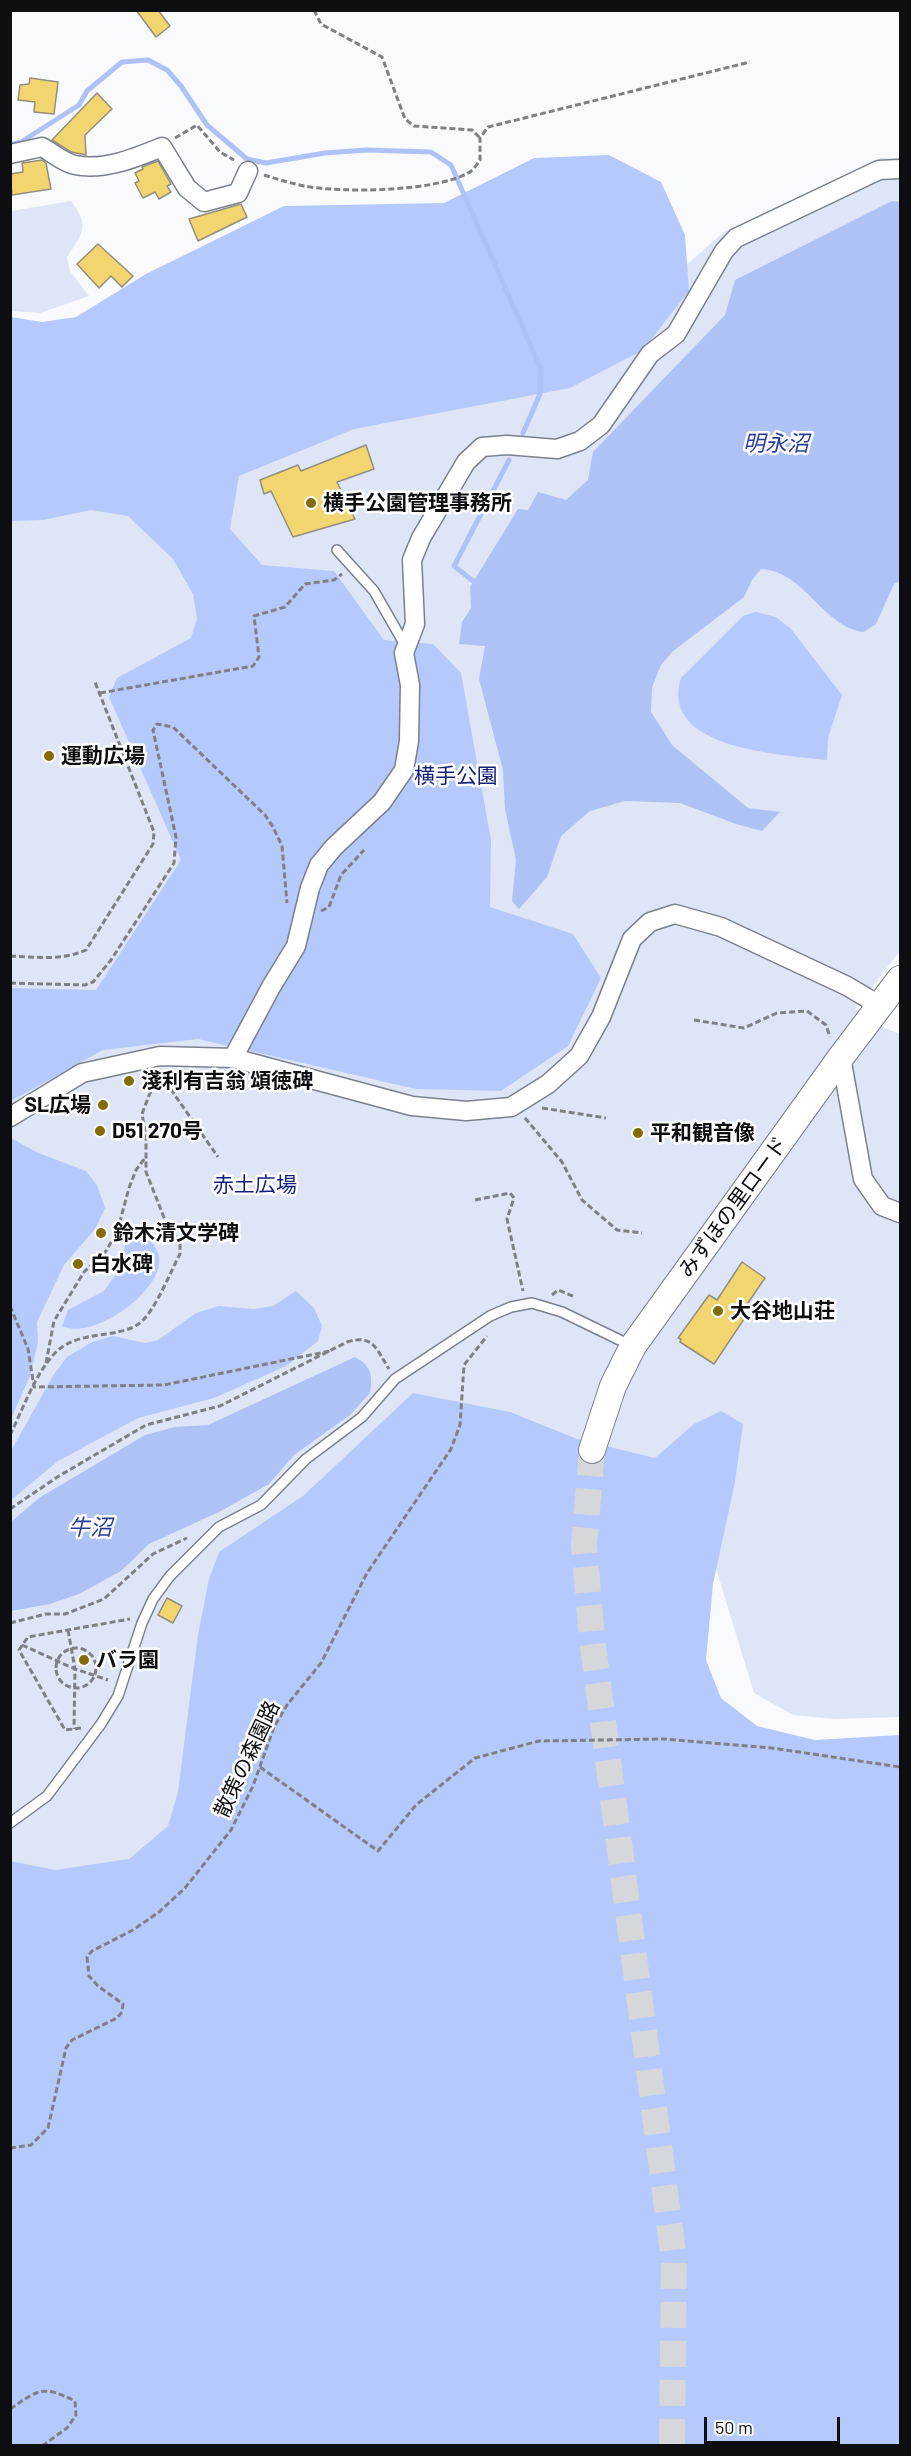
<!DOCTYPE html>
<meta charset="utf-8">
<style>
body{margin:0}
#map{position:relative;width:911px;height:2456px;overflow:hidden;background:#f9fafd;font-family:Barlow,sans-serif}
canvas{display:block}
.frame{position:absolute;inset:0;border:12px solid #0c0e12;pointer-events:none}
.scale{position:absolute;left:704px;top:2417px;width:136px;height:27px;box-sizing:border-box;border:3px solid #0c0e12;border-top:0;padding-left:8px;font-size:18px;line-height:21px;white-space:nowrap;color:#0c0e12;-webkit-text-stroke:4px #fff;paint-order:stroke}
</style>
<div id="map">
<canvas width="911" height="2456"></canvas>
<div class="frame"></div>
<div class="scale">50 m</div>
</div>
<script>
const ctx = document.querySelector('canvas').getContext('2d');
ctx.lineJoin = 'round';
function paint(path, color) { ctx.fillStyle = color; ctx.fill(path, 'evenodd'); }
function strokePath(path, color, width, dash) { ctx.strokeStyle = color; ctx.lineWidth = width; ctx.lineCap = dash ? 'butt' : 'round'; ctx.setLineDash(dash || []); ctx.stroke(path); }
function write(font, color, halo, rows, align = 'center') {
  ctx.font = font + ' Barlow,"Noto Sans JP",sans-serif'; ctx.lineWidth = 5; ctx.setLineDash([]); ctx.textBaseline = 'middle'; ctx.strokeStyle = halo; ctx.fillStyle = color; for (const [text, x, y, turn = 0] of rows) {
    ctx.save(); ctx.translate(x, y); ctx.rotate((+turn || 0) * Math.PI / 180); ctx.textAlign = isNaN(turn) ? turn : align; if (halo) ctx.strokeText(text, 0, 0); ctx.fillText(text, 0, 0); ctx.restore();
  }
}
paint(new Path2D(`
 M 881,158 L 900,158 L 900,951 L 855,1009 L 877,1025 L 900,1034 L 900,1717 L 835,1719 L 793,1715 L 754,1693 L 696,1503 L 11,2445 L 11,502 L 649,298 L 725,231 Z
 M 71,201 C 90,226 83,233 67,257 L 70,271 L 89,296 L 40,313 L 11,311 L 11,211 Z`), '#dee5f6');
paint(new Path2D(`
 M 609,155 L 661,182 L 685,235 L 689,291 L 643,350 L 570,388 L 354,429 L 239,476 L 230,529 L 262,565 L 334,571 L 384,640 L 433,644 L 461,673 L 491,840 L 490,907 L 573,934 L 601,978 L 568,1046 L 501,1091 L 416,1089 L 198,1039 L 103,1050 L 11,1101 L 11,988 L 96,990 L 181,860 L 109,697 L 117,678 L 191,638 L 197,618 L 193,594 L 173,559 L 128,516 L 91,510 L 43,520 L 11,521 L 11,317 L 42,322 L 76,317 L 146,274 L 284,206 L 444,203 L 534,158 Z
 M 756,612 L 776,617 L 791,629 L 842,695 L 828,738 L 827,760 C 785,755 658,750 681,678 L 743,616 Z
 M 11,1138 L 36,1152 L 86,1171 L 97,1185 L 105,1208 L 95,1229 L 64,1265 L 37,1322 L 38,1342 L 30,1376 L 11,1419 Z
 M 132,1226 L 142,1229 C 147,1236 157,1247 159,1256 C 164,1292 92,1341 62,1326 L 68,1310 L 104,1291 L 114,1277 Z
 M 296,1291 L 314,1308 L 322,1326 L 318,1341 L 286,1366 L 214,1398 L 138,1418 L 58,1461 L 11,1500 L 11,1451 L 54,1374 L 67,1357 L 92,1342 L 113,1336 L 145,1343 L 158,1340 L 196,1313 L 219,1306 L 254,1309 L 273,1306 Z
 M 413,1393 L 510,1412 L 577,1439 L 655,1458 L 694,1424 L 721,1411 L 743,1424 L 735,1482 L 713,1584 L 706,1660 L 721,1698 L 757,1726 L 815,1740 L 900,1735 L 900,2445 L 11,2445 L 10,1861 L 55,1870 L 129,1859 L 168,1826 L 178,1792 L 198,1635 L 209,1579 L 219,1552 L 303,1496 Z`), '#b6c9fc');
paint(new Path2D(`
 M 892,201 L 900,202 L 900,581 L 894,584 L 876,624 L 864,632 C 822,627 805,571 761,569 L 752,580 L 744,597 L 673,651 L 661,665 L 652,687 L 651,712 L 672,745 L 748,808 L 780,812 L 762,831 L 736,824 L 680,803 L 625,801 L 590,811 L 561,836 L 547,877 L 519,909 L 512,901 L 516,860 L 505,809 L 503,770 L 479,679 L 485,646 L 459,644 L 462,622 L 471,608 L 470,587 L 518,509 L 528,510 L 538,492 L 566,500 L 588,480 L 593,452 L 725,315 L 735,280 Z
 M 355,1357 C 371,1366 373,1375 370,1393 L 350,1415 L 294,1455 L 269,1484 L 221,1511 L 149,1544 L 121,1571 L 79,1594 L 50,1604 L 11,1611 L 11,1522 L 39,1498 L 145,1435 L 175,1427 L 208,1425 Z`), '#afc2f5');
strokePath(new Path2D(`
 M 10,145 L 21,142 L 79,105 L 87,91 L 122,62 L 148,60 L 167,70 L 181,86 L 207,125 L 247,159 L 266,163 L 325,153 L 366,150 L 431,152 L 451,165 L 541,369 L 540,394 L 523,433
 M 477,584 L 454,566 L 509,460`), '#afc2f5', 5);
const building = new Path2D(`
 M 136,10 L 158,10 L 170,26 L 156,37 Z
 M 30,78 L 58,82 L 54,114 L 34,112 L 35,102 L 18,100 L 20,85 L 29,84 Z
 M 97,93 L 112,109 L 85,135 L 86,155 L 71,152 L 52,140 Z
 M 42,160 L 46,163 L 51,189 L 12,195 L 10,174 L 23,172 L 22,163 Z
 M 158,161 L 171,184 L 167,186 L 171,192 L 159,199 L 155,192 L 143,198 L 135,183 L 139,181 L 135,173 L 143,169 L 142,167 Z
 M 241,204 L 247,217 L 198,241 L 189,219 Z
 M 98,244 L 133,276 L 122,287 L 111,276 L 99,288 L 77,264 Z
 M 366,445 L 374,469 L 337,482 L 355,519 L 293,537 L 271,491 L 264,494 L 260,480 L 298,465 L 301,471 Z
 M 742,1262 L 765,1278 L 739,1316 L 744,1319 L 714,1364 L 680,1342 L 681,1339 L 678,1338 L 709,1295 L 717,1300 Z
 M 167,1598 L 182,1606 L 173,1623 L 158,1615 Z`);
paint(building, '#f3d570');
strokePath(building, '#928e80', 1.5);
strokePath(new Path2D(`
 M 592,1450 L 584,1545 L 592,1639 L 674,2260 L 672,2446`), '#d5d7da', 26, [26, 13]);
const lane = new Path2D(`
 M 337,550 L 374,591 L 405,645
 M 10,1823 L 47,1796 L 101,1724 L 118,1696 L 142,1623 L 153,1599 L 170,1576 L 219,1527 L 261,1505 L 306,1459 L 362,1417 L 395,1379 L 490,1316 L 511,1307 L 532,1303 L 562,1312 L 630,1345`);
const street = new Path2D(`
 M 10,154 L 42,147 C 51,152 64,163 75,165 C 104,171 135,158 162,147 L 187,188 L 204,202 L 238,193 L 248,171
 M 841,1057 L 863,1179 L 882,1206 L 900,1213
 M 233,1058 L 271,987 L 296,946 L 310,888 L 319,865 L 334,847 L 382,802 L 404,770 L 409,741 L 410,685 L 404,653 L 415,624 L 412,560 L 421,538 L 466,462 L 482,447 L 507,445 L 557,449 L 580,441 L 601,425 L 650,354 L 676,334 L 724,251 L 736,238 L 879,170 L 900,169
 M 10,1117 L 82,1073 L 160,1056 L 233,1058 L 412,1106 L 466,1111 L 511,1107 L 548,1084 L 579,1056 L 601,1017 L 632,939 L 650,922 L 675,914 L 721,927 L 847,986 L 879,1005`);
const secondary = new Path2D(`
 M 592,1450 L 613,1386 L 633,1346 L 841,1057 L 900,979`);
strokePath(lane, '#7b808d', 12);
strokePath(street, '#7b808d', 21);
strokePath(secondary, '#7b808d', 28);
strokePath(new Path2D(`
 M 314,10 L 321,24 L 382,57 L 405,119 L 414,126 L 472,130 L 480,138
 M 175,138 L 197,125 L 220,152 L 234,160
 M 264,175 C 277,179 290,183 304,186 C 342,193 434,192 468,173 C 473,171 477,164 480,160 L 480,138 L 488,127 L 750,62
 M 100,693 L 253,666 L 259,657 L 254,616 L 285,607 L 305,584 L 334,580 L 342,574
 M 321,911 L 329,907 L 341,875 L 364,850
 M 10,956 C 36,957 62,961 86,950 L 153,844 L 154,832 L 95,682
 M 10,983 L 85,985 L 93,982 L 111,960 L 174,863 L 176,837 L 153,730 L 157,724 L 173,727 L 265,815 L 273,827 L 282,846 L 287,903
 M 694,1020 L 744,1028 L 777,1013 L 807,1011 L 826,1025 L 830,1037
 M 163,1073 L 165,1081 L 218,1157
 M 542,1108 L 606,1118
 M 525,1118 L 562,1162 L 582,1200 L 617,1230 L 642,1233
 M 475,1200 L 510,1193 L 514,1198 L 507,1219 L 523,1291
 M 552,1295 L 558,1290 L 575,1297
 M 10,1306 L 28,1349 L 34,1387 L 164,1385 L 330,1351
 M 46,1363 L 54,1321 L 84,1272 L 106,1251 L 117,1232 L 129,1188 L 136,1170 L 145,1158
 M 10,1435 C 24,1407 36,1371 58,1350 C 80,1331 116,1338 137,1325 C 154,1315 170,1272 180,1254 L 180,1244 L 165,1220 L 146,1172 L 146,1138 L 142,1114 L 150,1093 L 165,1081
 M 10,1509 L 59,1476 L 146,1425 L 220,1406 L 347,1342 C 374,1334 376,1349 389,1369
 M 10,1623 L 46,1614 L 65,1614 L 104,1599 L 153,1554 L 187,1538
 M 68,1630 L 75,1669 L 108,1680
 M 22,1645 L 75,1669 L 74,1729
 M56 1668a20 20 0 1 1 40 0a20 20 0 1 1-40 0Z
 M 81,1728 L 65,1730 L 19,1650 L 28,1637 L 130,1619
 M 260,1767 L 378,1851 L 416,1805 L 475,1758 L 539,1741 L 665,1739 L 772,1748 L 900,1767
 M 10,2148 L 31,2145 L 48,2128 L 66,2048 L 72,2040 L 117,2018 L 122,2012 L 123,2004 L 98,1986 L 89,1976 L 87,1957 L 92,1951 L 133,1930 L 159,1912 L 185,1888 L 231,1830 L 253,1786 L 274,1727 L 287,1705 L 321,1663 L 367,1573 L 451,1449 L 460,1425 L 464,1365 L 487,1336
 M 10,2409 C 40,2389 42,2385 75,2401 L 76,2415 L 67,2428 L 42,2446`), '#7e8083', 3, [6, 3]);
strokePath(lane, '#fff', 9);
strokePath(street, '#fff', 18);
strokePath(secondary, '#fff', 26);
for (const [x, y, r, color] of [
 [311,503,6,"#836b06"],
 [49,756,6,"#836b06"],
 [129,1081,6,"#836b06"],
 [103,1105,6,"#836b06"],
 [100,1131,6,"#836b06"],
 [638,1133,6,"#836b06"],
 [101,1233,6,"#836b06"],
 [78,1264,6,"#836b06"],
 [718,1311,6,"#836b06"],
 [84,1660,6,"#836b06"]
]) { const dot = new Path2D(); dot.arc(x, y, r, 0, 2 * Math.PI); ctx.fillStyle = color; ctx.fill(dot); strokePath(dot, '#fff', 2); }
write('bold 21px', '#0c0e12', '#fff', [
 ["横手公園管理事務所",323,503],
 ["運動広場",61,756],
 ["淺利有吉翁 頌徳碑",141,1081],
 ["SL広場",91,1105,"right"],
 ["D51 270号",112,1131],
 ["平和観音像",650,1133],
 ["鈴木清文学碑",113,1233],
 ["白水碑",90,1264],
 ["大谷地山荘",730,1311],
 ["バラ園",96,1660]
], 'left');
write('21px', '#131e7b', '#fff', [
 ["横手公園",456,776],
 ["赤土広場",255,1185]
]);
write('21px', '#0c0e12', '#fff', [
 ["みずほの里ロード",733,1207,-54],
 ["散策の森園路",247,1759,-65]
]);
write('italic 22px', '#273d9b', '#fff', [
 ["明永沼",776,444],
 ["牛沼",90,1528]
]);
</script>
